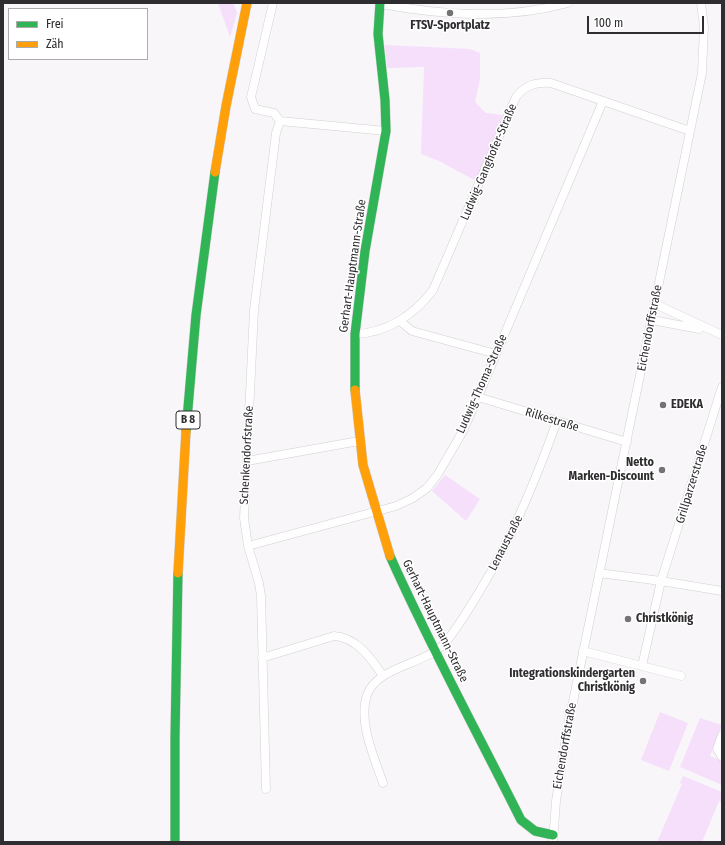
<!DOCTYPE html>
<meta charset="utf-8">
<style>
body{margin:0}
#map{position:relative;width:725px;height:845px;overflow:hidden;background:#f8f6f9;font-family:"Fira Sans Condensed",sans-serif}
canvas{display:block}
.frame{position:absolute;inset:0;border:4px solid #2f2d2f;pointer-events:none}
.legend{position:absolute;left:8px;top:8px;width:140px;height:52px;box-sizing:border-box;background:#fff;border:1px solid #acabac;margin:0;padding:5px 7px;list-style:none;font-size:12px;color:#2f2d2f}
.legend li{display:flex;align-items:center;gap:8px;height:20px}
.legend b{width:20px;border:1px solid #acabac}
.scale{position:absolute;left:587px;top:16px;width:117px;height:18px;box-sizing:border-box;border:2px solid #2f2d2f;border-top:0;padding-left:5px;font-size:12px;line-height:14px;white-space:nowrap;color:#2f2d2f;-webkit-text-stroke:3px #fff;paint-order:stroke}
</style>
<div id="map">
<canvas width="725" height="845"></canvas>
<div class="frame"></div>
<ul class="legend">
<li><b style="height:5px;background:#30b455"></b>Frei</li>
<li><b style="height:5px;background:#ff9f0a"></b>Zäh</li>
</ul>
<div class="scale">100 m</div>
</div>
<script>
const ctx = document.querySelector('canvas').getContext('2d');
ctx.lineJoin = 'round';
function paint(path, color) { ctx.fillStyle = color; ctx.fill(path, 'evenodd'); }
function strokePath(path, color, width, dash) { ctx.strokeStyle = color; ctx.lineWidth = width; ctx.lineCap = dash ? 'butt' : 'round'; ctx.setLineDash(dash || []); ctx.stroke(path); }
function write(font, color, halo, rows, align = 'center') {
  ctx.font = font + ' "Fira Sans Condensed",sans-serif'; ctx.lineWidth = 3; ctx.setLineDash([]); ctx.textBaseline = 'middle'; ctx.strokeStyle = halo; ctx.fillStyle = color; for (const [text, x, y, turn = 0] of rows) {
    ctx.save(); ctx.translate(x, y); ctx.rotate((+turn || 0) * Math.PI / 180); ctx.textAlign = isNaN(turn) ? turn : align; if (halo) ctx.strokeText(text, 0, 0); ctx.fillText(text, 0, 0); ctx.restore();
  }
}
paint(new Path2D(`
 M 218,3 L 233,3 L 237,13 L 230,37 Z
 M 385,45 L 470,49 L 480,53 L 480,79 L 475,102 L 486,113 L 503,115 L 476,181 L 439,161 L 421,154 L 424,67 L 387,68 Z
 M 445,475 L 480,499 L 466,521 L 432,491 Z
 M 660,712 L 688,723 L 669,771 L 641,760 Z
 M 700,718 L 722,725 L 710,756 L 722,761 L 722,785 L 680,767 Z
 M 683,776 L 722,792 L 722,802 L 719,801 L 702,842 L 657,842 L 682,784 L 680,783 Z`), '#f5dffb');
const street = new Path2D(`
 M 273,3 L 251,97 L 255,109 L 274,113 L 280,121
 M 381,4 C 443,15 507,20 568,3
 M 655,304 L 722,335
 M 652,320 L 699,329
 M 400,321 L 412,331 L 496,354
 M 355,334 C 387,333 414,315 433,290 L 516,97 C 525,85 536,82 551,83 L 690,131
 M 478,397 L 627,442
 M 247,461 L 359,441
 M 248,546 L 396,506 L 413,498 L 427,488 L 438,474 L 463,431 L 478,397 L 603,101
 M 599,573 L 661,581 L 722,591
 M 583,651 L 681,676
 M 262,658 L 334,636 C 356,637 372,659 383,676
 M 642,666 L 661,581 L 722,387
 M 722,735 L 717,749 L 722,757
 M 383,783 C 374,757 358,722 367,695 C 377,666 426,665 446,642 C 459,626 470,607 481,589 C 513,536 536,480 557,421
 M 266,789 L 261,596 L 259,583 L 248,546 L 244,518 L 254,310 L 276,133 L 280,121 L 386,131
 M 553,842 L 556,801 L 567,731 L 702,73 L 704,27 L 701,3`);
const fast = new Path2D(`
 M 355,390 L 355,334 L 365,251 L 386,131 L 385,100 L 378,34 L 380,3
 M 186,431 L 196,315 L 215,172
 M 390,556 C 430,646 477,732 521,820 L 535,831 L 553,835
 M 175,842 L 175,737 L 178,573`);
const slow = new Path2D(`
 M 215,172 L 226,106 L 247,3
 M 355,390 L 363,465 L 390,556
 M 178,573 L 186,431`);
strokePath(street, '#d1d0d1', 9);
strokePath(fast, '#d1d0d1', 10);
strokePath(slow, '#d1d0d1', 10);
strokePath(street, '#fefefe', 8);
strokePath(fast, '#30b455', 9);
strokePath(slow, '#ff9f0a', 9);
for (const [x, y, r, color] of [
 [450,13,4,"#757376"],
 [663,405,4,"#757376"],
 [662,470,4,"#757376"],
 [628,619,4,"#757376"],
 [643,681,4,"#757376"]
]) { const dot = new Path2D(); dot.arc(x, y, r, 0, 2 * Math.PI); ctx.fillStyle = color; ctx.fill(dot); strokePath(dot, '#fff', 1.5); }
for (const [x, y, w] of [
 [188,420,24]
]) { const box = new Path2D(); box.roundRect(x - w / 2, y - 9, w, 18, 3); ctx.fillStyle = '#fff'; ctx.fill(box); strokePath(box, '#2f2d2f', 1); }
write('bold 11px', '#2f2d2f', null, [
 ["B 8",188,420]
]);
write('bold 12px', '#2f2d2f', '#fff', [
 ["FTSV-Sportplatz",450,26,"center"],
 ["EDEKA",671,405],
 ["Netto",654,463,"right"],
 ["Marken-Discount",654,477,"right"],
 ["Christkönig",636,619],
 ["Integrationskindergarten",635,674,"right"],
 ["Christkönig",635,688,"right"]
], 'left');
write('12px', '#2f2d2f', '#fff', [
 ["Ludwig-Ganghofer-Straße",489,162,-67],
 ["Gerhart-Hauptmann-Straße",353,266,-82],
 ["Eichendorffstraße",650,328,-79],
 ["Ludwig-Thoma-Straße",482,384,-66],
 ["Rilkestraße",552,420,17],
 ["Schenkendorfstraße",247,455,-87],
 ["Grillparzerstraße",692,484,-73],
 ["Lenaustraße",506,543,-63],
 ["Gerhart-Hauptmann-Straße",435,621,64],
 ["Eichendorffstraße",565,746,-80]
]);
</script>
